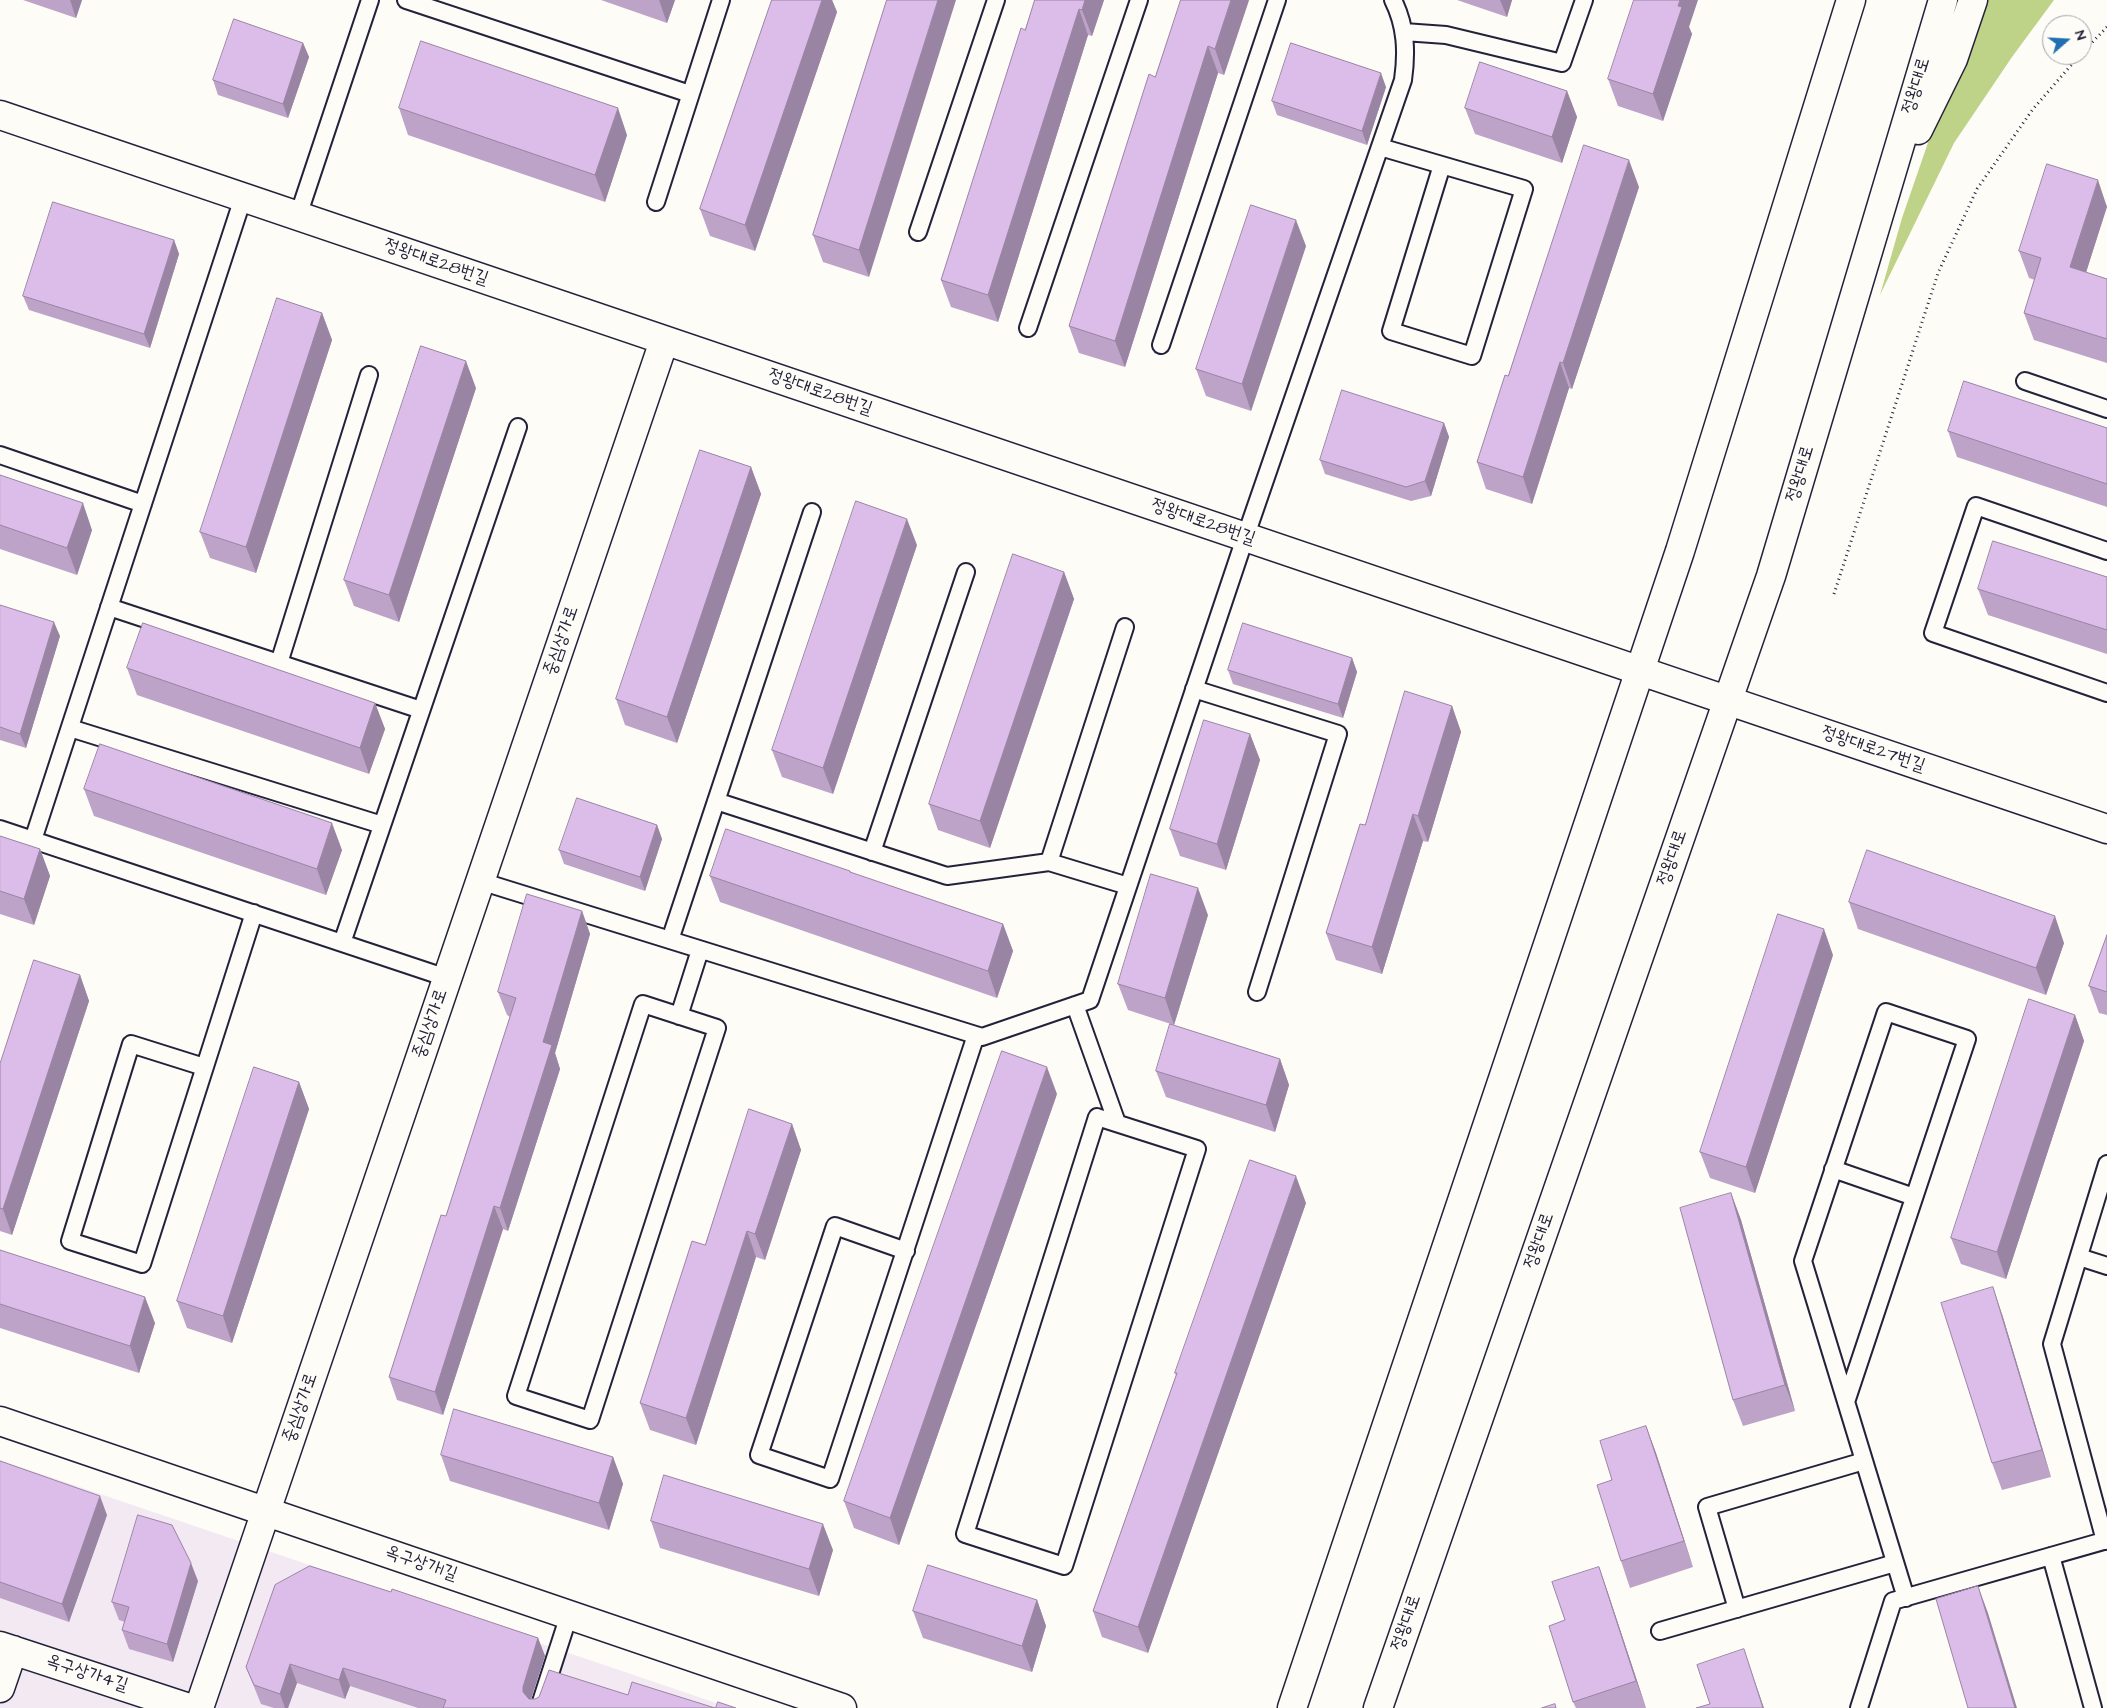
<!DOCTYPE html>
<meta charset="utf-8">
<style>
body{margin:0}
#map{position:relative;width:2107px;height:1708px;overflow:hidden;background:#fdfcf7;font-family:"Architects Daughter",sans-serif}
canvas{display:block}
.north{position:absolute;left:2042px;top:15px;width:50px;height:50px;box-sizing:border-box;background:#fdfcf7;border:1px solid #a5a5ac;border-radius:50%;rotate:71deg;font-size:14px;font-weight:700;line-height:20px;text-align:center;color:#22223b}
.north::after{content:'';display:block;margin:auto;width:18px;height:22px;background:#1f6fb2;clip-path:polygon(50% 0,100% 100%,50% 72%,0 100%)}
</style>
<div id="map">
<canvas width="2107" height="1708"></canvas>
<div class="north">N</div>
</div>
<script>
const ctx = document.querySelector('canvas').getContext('2d');
ctx.lineJoin = 'round';
function paint(path, color) { ctx.fillStyle = color; ctx.fill(path, 'evenodd'); }
function strokePath(path, color, width, dash) { ctx.strokeStyle = color; ctx.lineWidth = width; ctx.lineCap = dash ? 'butt' : 'round'; ctx.setLineDash(dash || []); ctx.stroke(path); }
function write(font, color, halo, rows, align = 'center') {
  ctx.font = font + ' "Architects Daughter","Poor Story",sans-serif'; ctx.lineWidth = 4; ctx.setLineDash([]); ctx.textBaseline = 'middle'; ctx.strokeStyle = halo; ctx.fillStyle = color; for (const [text, x, y, turn = 0] of rows) {
    ctx.save(); ctx.translate(x, y); ctx.rotate((+turn || 0) * Math.PI / 180); ctx.textAlign = isNaN(turn) ? turn : align; if (halo) ctx.strokeText(text, 0, 0); ctx.fillText(text, 0, 0); ctx.restore();
  }
}
paint(new Path2D(`
 M 0,1460 L 731,1708 L 0,1708 Z`), '#f3e9f3');
paint(new Path2D(`
 M 1983,0 L 2054,0 L 2012,57 L 1954,143 L 1880,295 L 1902,218 L 1931,134 Z`), '#bfd388');
const lane = new Path2D(`
 M 406,0 L 690,94
 M 1404,32 L 1446,35 L 1562,63 L 1584,0
 M 1380,147 L 1524,189 L 1472,356 L 1391,331 L 1442,165
 M 656,202 L 721,0
 M 298,216 L 370,0
 M 918,232 L 996,0
 M 1028,328 L 1139,0
 M 1161,345 L 1277,0
 M 2025,381 L 2107,409
 M 0,455 L 143,504
 M 2107,551 L 1976,506 L 1933,633 L 2107,693
 M 109,607 L 421,710
 M 279,663 L 369,375
 M 1194,689 L 1338,734 L 1257,992
 M 70,728 L 382,825
 M 716,801 L 947,876 L 1049,862 L 1128,886
 M 0,829 L 447,978
 M 33,840 L 243,198
 M 872,852 L 966,572
 M 1049,862 L 1125,627
 M 480,881 L 982,1037 L 1090,1000 L 1245,538 L 1403,80 C 1407,52 1406,26 1393,0
 M 670,940 L 812,512
 M 342,943 L 518,427
 M 643,1004 L 717,1028 L 590,1420 L 516,1396 Z
 M 1075,1005 L 1117,1123
 M 679,1016 L 700,950
 M 204,1067 L 131,1044 L 70,1241 L 142,1264 L 254,913
 M 1097,1117 L 1197,1149 L 1064,1566 L 965,1534 Z
 M 1833,1169 L 1914,1197
 M 906,1251 L 835,1226 L 759,1455 L 830,1479 L 976,1035
 M 2079,1257 L 2107,1266
 M 1846,1402 L 1967,1039 L 1886,1012 L 1803,1261 L 1906,1598
 M 2105,1541 L 2052,1344 L 2107,1164
 M 2051,1556 L 2093,1708
 M 1737,1609 L 1707,1507 L 1864,1461
 M 1660,1631 L 1895,1563
 M 539,1708 L 569,1615
 M 1859,1708 L 1893,1601 L 2107,1540`);
const street = new Path2D(`
 M 0,1646 L 189,1708
 M 0,1688 L 13,1650`);
const secondary = new Path2D(`
 M 0,115 L 2107,829
 M 1918,130 L 1953,59 L 1973,0
 M 0,1421 L 842,1708
 M 199,1708 L 664,341
 M 1292,1708 L 1680,551 L 1851,0
 M 1378,1708 L 1771,576 L 1943,0`);
strokePath(lane, '#22223b', 20);
strokePath(street, '#22223b', 31);
strokePath(secondary, '#22223b', 31);
strokePath(new Path2D(`
 M 2082,53 L 2107,27
 M 1834,594 L 1938,273 L 1977,189 L 2033,109 L 2080,55`), '#22223b', 3, [1, 4]);
strokePath(lane, '#fdfcf7', 16);
strokePath(street, '#fdfcf7', 28);
strokePath(secondary, '#fdfcf7', 28);
paint(new Path2D(`
 M 23,0 L 82,0 L 76,18 Z
 M 601,0 L 675,0 L 667,23 Z
 M 772,0 L 832,0 L 837,12 L 755,251 L 710,236 L 700,209 Z
 M 887,0 L 869,277 L 823,262 L 813,235 Z
 M 1035,0 L 1104,0 L 1092,36 L 1088,35 L 998,322 L 951,307 L 941,280 Z
 M 1249,0 L 1224,75 L 1218,73 L 1125,367 L 1079,353 L 1069,326 L 1155,77 Z
 M 1457,0 L 1512,0 L 1507,17 Z
 M 1689,27 L 1692,34 L 1663,121 L 1618,106 L 1608,79 Z
 M 303,43 L 309,57 L 288,118 L 218,95 L 213,80 Z
 M 1386,87 L 1367,145 L 1277,115 L 1272,101 Z
 M 1567,91 L 1577,117 L 1562,163 L 1475,134 L 1465,108 Z
 M 399,108 L 627,135 L 605,202 L 408,135 Z
 M 1639,187 L 1572,389 L 1569,388 L 1532,504 L 1486,489 L 1477,462 L 1508,376 Z
 M 2107,205 L 2086,273 L 2107,279 L 2107,363 L 2034,340 L 2024,313 L 2035,280 L 2029,278 L 2019,251 Z
 M 174,240 L 179,254 L 150,348 L 29,310 L 23,296 Z
 M 1306,246 L 1251,411 L 1206,396 L 1196,369 Z
 M 322,313 L 332,340 L 256,573 L 210,558 L 200,532 Z
 M 476,388 L 399,622 L 354,606 L 344,580 Z
 M 1444,423 L 1449,437 L 1431,496 L 1411,501 L 1325,474 L 1320,460 Z
 M 2107,428 L 2107,507 L 1957,457 L 1948,431 Z
 M 751,467 L 761,494 L 677,743 L 625,725 L 616,699 Z
 M 0,475 L 92,530 L 77,575 L 0,549 Z
 M 917,545 L 833,794 L 782,777 L 772,750 Z
 M 1064,572 L 1074,599 L 990,848 L 938,830 L 929,804 Z
 M 2107,577 L 2107,654 L 1988,615 L 1978,589 Z
 M 0,605 L 60,636 L 26,748 L 0,740 Z
 M 1352,658 L 1357,672 L 1343,718 L 1233,684 L 1228,670 Z
 M 127,668 L 375,703 L 385,729 L 369,774 L 137,695 Z
 M 1452,706 L 1461,732 L 1428,842 L 1423,841 L 1382,974 L 1336,960 L 1326,933 L 1365,825 Z
 M 1250,734 L 1260,760 L 1226,870 L 1180,856 L 1170,829 Z
 M 84,789 L 342,850 L 326,895 L 94,816 Z
 M 657,825 L 662,839 L 645,891 L 564,864 L 559,850 Z
 M 0,836 L 40,849 L 50,876 L 34,925 L 0,914 Z
 M 850,871 L 851,873 L 1003,924 L 1013,951 L 997,998 L 720,902 L 710,876 Z
 M 1849,902 L 2064,943 L 2046,995 L 1858,929 Z
 M 582,911 L 590,934 L 555,1053 L 560,1069 L 508,1231 L 503,1229 L 443,1415 L 397,1400 L 389,1377 L 446,1216 L 510,1017 L 507,1015 L 498,992 Z
 M 1208,915 L 1174,1025 L 1128,1010 L 1118,984 Z
 M 2107,935 L 2107,1015 L 2099,1013 L 2089,986 Z
 M 1833,955 L 1755,1193 L 1710,1178 L 1700,1152 Z
 M 80,975 L 89,1001 L 12,1235 L 0,1231 L 0,1064 Z
 M 2075,1015 L 2084,1041 L 2006,1279 L 1961,1264 L 1951,1238 Z
 M 1280,1059 L 1289,1085 L 1275,1132 L 1166,1097 L 1156,1071 Z
 M 299,1082 L 309,1109 L 232,1343 L 187,1328 L 177,1301 Z
 M 1057,1094 L 899,1545 L 854,1528 L 844,1501 Z
 M 792,1124 L 801,1150 L 765,1260 L 756,1257 L 696,1445 L 650,1430 L 640,1403 L 705,1245 Z
 M 1731,1193 L 1741,1220 L 1795,1411 L 1743,1426 L 1733,1400 Z
 M 1306,1203 L 1148,1653 L 1102,1637 L 1093,1611 L 1176,1375 L 1175,1373 Z
 M 0,1250 L 155,1323 L 139,1373 L 0,1328 Z
 M 2002,1314 L 2051,1477 L 2002,1490 L 1992,1463 Z
 M 1646,1426 L 1656,1453 L 1693,1567 L 1630,1588 L 1621,1561 L 1612,1480 Z
 M 441,1455 L 613,1457 L 623,1484 L 609,1530 L 450,1481 Z
 M 0,1461 L 107,1515 L 69,1622 L 0,1598 Z
 M 651,1521 L 833,1550 L 819,1596 L 660,1548 Z
 M 1599,1567 L 1608,1593 L 1646,1708 L 1576,1708 L 1573,1702 L 1565,1620 Z
 M 198,1581 L 173,1662 L 129,1649 L 122,1630 L 125,1622 L 119,1620 L 112,1602 Z
 M 391,1592 L 538,1638 L 545,1656 L 531,1699 L 628,1695 L 715,1708 L 418,1708 L 350,1686 L 345,1699 L 297,1683 L 288,1708 L 274,1708 L 261,1704 L 246,1667 Z
 M 1037,1600 L 1046,1626 L 1032,1672 L 923,1638 L 913,1611 Z`), '#bda3c8');
paint(new Path2D(`
 M 70,0 L 82,0 L 76,18 Z
 M 659,0 L 675,0 L 667,23 Z
 M 822,0 L 832,0 L 837,12 L 755,251 L 745,225 Z
 M 938,0 L 956,0 L 869,277 L 859,250 Z
 M 1085,0 L 1104,0 L 1092,36 L 1082,10 Z
 M 1231,0 L 1249,0 L 1224,75 L 1215,49 Z
 M 1500,0 L 1512,0 L 1507,17 Z
 M 1680,0 L 1698,0 L 1689,27 L 1692,34 L 1663,121 L 1653,94 Z
 M 1079,9 L 1088,35 L 998,322 L 988,295 Z
 M 303,43 L 309,57 L 288,118 L 283,104 Z
 M 1208,46 L 1218,73 L 1125,367 L 1115,341 Z
 M 1381,73 L 1386,87 L 1367,145 L 1362,131 Z
 M 1567,91 L 1577,117 L 1562,163 L 1552,137 Z
 M 618,108 L 627,135 L 605,202 L 595,175 Z
 M 1629,160 L 1639,187 L 1572,389 L 1563,363 Z
 M 2098,180 L 2107,207 L 2079,294 L 2070,267 Z
 M 1296,220 L 1306,246 L 1251,411 L 1242,384 Z
 M 174,240 L 179,254 L 150,348 L 144,334 Z
 M 322,313 L 332,340 L 256,573 L 246,547 Z
 M 466,361 L 476,388 L 399,622 L 389,595 Z
 M 1560,362 L 1569,388 L 1532,504 L 1523,477 Z
 M 1444,423 L 1449,437 L 1431,496 L 1425,481 Z
 M 751,467 L 761,494 L 677,743 L 667,717 Z
 M 83,503 L 92,530 L 77,575 L 67,548 Z
 M 907,519 L 917,545 L 833,794 L 823,768 Z
 M 1064,572 L 1074,599 L 990,848 L 980,821 Z
 M 54,622 L 60,636 L 26,748 L 20,734 Z
 M 1352,658 L 1357,672 L 1343,718 L 1338,704 Z
 M 375,703 L 385,729 L 369,774 L 360,748 Z
 M 1452,706 L 1461,732 L 1428,842 L 1418,816 Z
 M 1250,734 L 1260,760 L 1226,870 L 1217,844 Z
 M 1413,814 L 1423,841 L 1382,974 L 1372,947 Z
 M 332,823 L 342,850 L 326,895 L 317,869 Z
 M 657,825 L 662,839 L 645,891 L 640,877 Z
 M 40,849 L 50,876 L 34,925 L 24,899 Z
 M 1198,888 L 1208,915 L 1174,1025 L 1165,998 Z
 M 582,911 L 590,934 L 555,1053 L 560,1069 L 508,1231 L 500,1208 L 543,1042 Z
 M 2055,916 L 2064,943 L 2046,995 L 2036,968 Z
 M 1003,924 L 1013,951 L 997,998 L 988,971 Z
 M 1824,929 L 1833,955 L 1755,1193 L 1746,1167 Z
 M 80,975 L 89,1001 L 12,1235 L 3,1209 Z
 M 2075,1015 L 2084,1041 L 2006,1279 L 1997,1252 Z
 M 1280,1059 L 1289,1085 L 1275,1132 L 1266,1105 Z
 M 1047,1067 L 1057,1094 L 899,1545 L 890,1518 Z
 M 299,1082 L 309,1109 L 232,1343 L 223,1316 Z
 M 792,1124 L 801,1150 L 765,1260 L 755,1234 Z
 M 1296,1176 L 1306,1203 L 1148,1653 L 1138,1627 Z
 M 1731,1193 L 1741,1220 L 1795,1411 L 1785,1385 Z
 M 494,1206 L 503,1229 L 443,1415 L 435,1392 Z
 M 747,1231 L 756,1257 L 696,1445 L 686,1418 Z
 M 1993,1287 L 2002,1314 L 2051,1477 L 2042,1450 Z
 M 145,1297 L 155,1323 L 139,1373 L 130,1346 Z
 M 1646,1426 L 1656,1453 L 1693,1567 L 1684,1541 Z
 M 613,1457 L 623,1484 L 609,1530 L 599,1503 Z
 M 100,1496 L 107,1515 L 69,1622 L 62,1604 Z
 M 823,1524 L 833,1550 L 819,1596 L 809,1569 Z
 M 191,1563 L 198,1581 L 173,1662 L 167,1644 Z
 M 1599,1567 L 1608,1593 L 1646,1708 L 1636,1681 Z
 M 1978,1586 L 1988,1613 L 2017,1708 L 2015,1708 Z
 M 1037,1600 L 1046,1626 L 1032,1672 L 1022,1646 Z
 M 538,1638 L 545,1656 L 529,1705 L 523,1692 L 523,1687 Z
 M 1744,1649 L 1753,1676 L 1764,1708 L 1763,1708 Z
 M 290,1664 L 297,1683 L 288,1708 L 285,1708 L 280,1694 Z
 M 343,1668 L 350,1686 L 345,1699 L 339,1680 Z`), '#9a84a3');
const building = new Path2D(`
 M 772,0 L 822,0 L 745,225 L 700,209 Z
 M 887,0 L 938,0 L 859,250 L 813,235 Z
 M 1035,0 L 1085,0 L 1082,10 L 1079,9 L 988,295 L 941,280 L 1021,28 L 1025,30 Z
 M 1181,0 L 1231,0 L 1215,49 L 1208,46 L 1115,341 L 1069,326 L 1149,74 L 1155,77 Z
 M 1634,0 L 1680,0 L 1678,6 L 1682,7 L 1653,94 L 1608,79 Z
 M 234,19 L 303,43 L 283,104 L 213,80 Z
 M 421,41 L 618,108 L 595,175 L 399,108 Z
 M 1291,43 L 1381,73 L 1362,131 L 1272,101 Z
 M 1480,62 L 1567,91 L 1552,137 L 1465,108 Z
 M 1584,145 L 1629,160 L 1563,363 L 1560,362 L 1523,477 L 1477,462 L 1505,375 L 1508,376 Z
 M 2047,164 L 2098,180 L 2070,267 L 2107,279 L 2107,339 L 2024,313 L 2041,258 L 2019,251 Z
 M 53,202 L 174,240 L 144,334 L 23,296 Z
 M 1251,205 L 1296,220 L 1242,384 L 1196,369 Z
 M 277,298 L 322,313 L 246,547 L 200,532 Z
 M 421,346 L 466,361 L 389,595 L 344,580 Z
 M 1964,381 L 2107,428 L 2107,484 L 1948,431 Z
 M 1342,390 L 1444,423 L 1425,481 L 1406,487 L 1320,460 Z
 M 700,450 L 751,467 L 667,717 L 616,699 Z
 M 0,475 L 83,503 L 67,548 L 0,525 Z
 M 856,501 L 907,519 L 823,768 L 772,750 Z
 M 1993,541 L 2107,577 L 2107,630 L 1978,589 Z
 M 1013,554 L 1064,572 L 980,821 L 929,804 Z
 M 0,605 L 54,622 L 20,734 L 0,727 Z
 M 143,623 L 375,703 L 360,748 L 127,668 Z
 M 1243,623 L 1352,658 L 1338,704 L 1228,670 Z
 M 1405,691 L 1452,706 L 1418,816 L 1413,814 L 1372,947 L 1326,933 L 1360,824 L 1365,825 Z
 M 1204,720 L 1250,734 L 1217,844 L 1170,829 Z
 M 100,744 L 332,823 L 317,869 L 84,789 Z
 M 577,798 L 657,825 L 640,877 L 559,850 Z
 M 726,829 L 850,871 L 850,872 L 1003,924 L 988,971 L 710,876 Z
 M 0,836 L 40,849 L 24,899 L 0,891 Z
 M 1867,850 L 2055,916 L 2036,968 L 1849,902 Z
 M 1151,874 L 1198,888 L 1165,998 L 1118,984 Z
 M 527,894 L 582,911 L 543,1042 L 552,1045 L 500,1208 L 494,1206 L 435,1392 L 389,1377 L 441,1215 L 446,1216 L 516,998 L 498,992 Z
 M 1778,914 L 1824,929 L 1746,1167 L 1700,1152 Z
 M 2107,935 L 2107,992 L 2089,986 Z
 M 34,960 L 80,975 L 3,1209 L 0,1208 L 0,1064 Z
 M 2029,999 L 2075,1015 L 1997,1252 L 1951,1238 Z
 M 1170,1024 L 1280,1059 L 1266,1105 L 1156,1071 Z
 M 1002,1051 L 1047,1067 L 890,1518 L 844,1501 Z
 M 254,1067 L 299,1082 L 223,1316 L 177,1301 Z
 M 749,1109 L 792,1124 L 755,1234 L 747,1231 L 686,1418 L 640,1403 L 692,1241 L 705,1245 Z
 M 1250,1160 L 1296,1176 L 1138,1627 L 1093,1611 L 1177,1373 L 1175,1373 Z
 M 1731,1193 L 1785,1385 L 1733,1400 L 1680,1208 Z
 M 0,1250 L 145,1297 L 130,1346 L 0,1304 Z
 M 1993,1287 L 2042,1450 L 1992,1463 L 1941,1303 Z
 M 454,1409 L 613,1457 L 599,1503 L 441,1455 Z
 M 1646,1426 L 1684,1541 L 1621,1561 L 1597,1485 L 1612,1480 L 1600,1441 Z
 M 0,1461 L 100,1496 L 62,1604 L 0,1582 Z
 M 664,1475 L 823,1524 L 809,1569 L 651,1521 Z
 M 138,1515 L 172,1525 L 191,1563 L 167,1644 L 122,1630 L 129,1607 L 112,1602 Z
 M 928,1565 L 1037,1600 L 1022,1646 L 913,1611 Z
 M 310,1566 L 391,1592 L 392,1589 L 538,1638 L 523,1687 L 523,1692 L 529,1699 L 535,1699 L 539,1697 L 549,1670 L 628,1695 L 632,1682 L 715,1708 L 443,1708 L 446,1700 L 343,1668 L 339,1680 L 290,1664 L 280,1694 L 254,1685 L 246,1667 L 275,1585 Z
 M 1599,1567 L 1636,1681 L 1573,1702 L 1549,1626 L 1565,1620 L 1552,1582 Z
 M 1978,1586 L 2015,1708 L 1968,1708 L 1936,1599 Z
 M 1744,1649 L 1763,1708 L 1696,1708 L 1710,1704 L 1697,1665 Z
 M 718,1702 L 736,1708 L 716,1708 Z
 M 1555,1704 L 1556,1708 L 1542,1708 Z`);
paint(building, '#dcbde9');
strokePath(building, '#9a84a3', 1);
write('18px', '#22223b', '#fdfcf7', [
 ["정왕대로",1917,86,-73],
 ["정왕대로28번길",436,263,19],
 ["정왕대로28번길",820,393,19],
 ["정왕대로",1801,474,-73],
 ["정왕대로28번길",1203,523,19],
 ["중심상가로",562,641,-71],
 ["정왕대로27번길",1873,750,19],
 ["정왕대로",1673,858,-71],
 ["중심상가로",431,1024,-71],
 ["정왕대로",1540,1241,-71],
 ["중심상가로",301,1408,-71],
 ["옥구상가1길",421,1564,19],
 ["정왕대로",1407,1623,-71],
 ["옥구상가4길",87,1674,18]
]);
</script>
